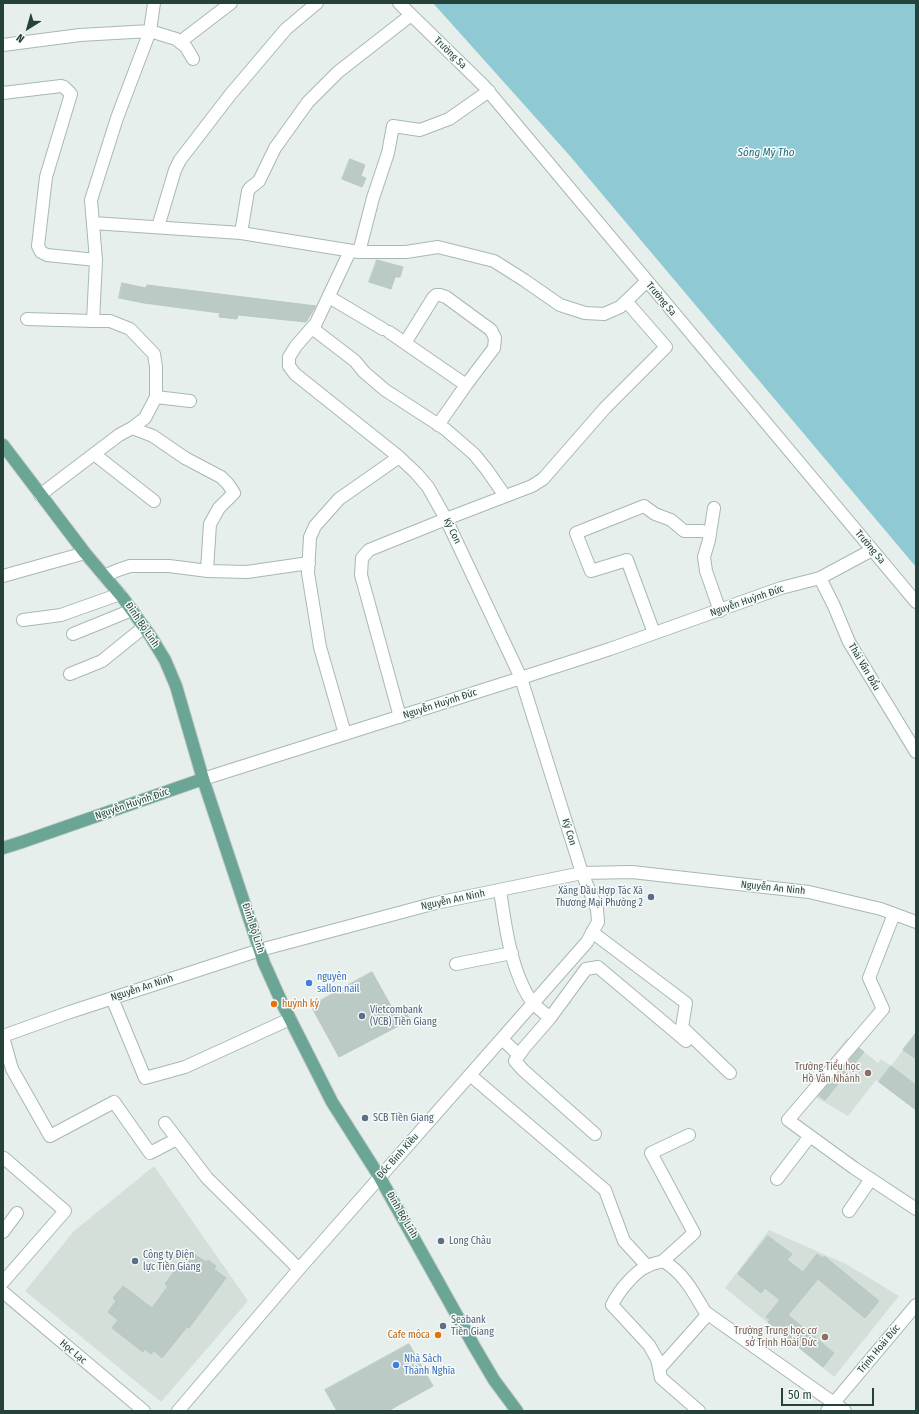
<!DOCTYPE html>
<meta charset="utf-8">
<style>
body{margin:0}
#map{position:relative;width:919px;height:1414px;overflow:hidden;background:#e6efeb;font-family:"Fira Sans Condensed",sans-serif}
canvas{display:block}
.frame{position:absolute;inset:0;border:4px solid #24423a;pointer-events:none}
.north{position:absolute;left:8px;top:8px;width:40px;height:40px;-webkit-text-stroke:3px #f7fbf9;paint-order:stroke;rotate:217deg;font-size:11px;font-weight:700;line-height:16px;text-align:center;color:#24423a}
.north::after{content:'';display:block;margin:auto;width:14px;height:18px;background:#24423a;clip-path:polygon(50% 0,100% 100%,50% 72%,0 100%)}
.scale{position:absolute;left:781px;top:1388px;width:93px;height:18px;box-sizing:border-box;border:2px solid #24423a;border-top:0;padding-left:5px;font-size:12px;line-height:14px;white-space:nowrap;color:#24423a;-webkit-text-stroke:3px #f7fbf9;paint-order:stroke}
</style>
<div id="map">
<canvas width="919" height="1414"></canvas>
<div class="frame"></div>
<div class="north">N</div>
<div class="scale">50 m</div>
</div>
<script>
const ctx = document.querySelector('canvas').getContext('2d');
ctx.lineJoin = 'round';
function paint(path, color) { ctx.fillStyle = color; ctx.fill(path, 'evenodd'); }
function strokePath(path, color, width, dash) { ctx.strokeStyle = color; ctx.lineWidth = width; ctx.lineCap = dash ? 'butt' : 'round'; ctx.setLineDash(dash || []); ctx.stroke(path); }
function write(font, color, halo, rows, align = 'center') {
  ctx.font = font + ' "Fira Sans Condensed",sans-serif'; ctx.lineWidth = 3; ctx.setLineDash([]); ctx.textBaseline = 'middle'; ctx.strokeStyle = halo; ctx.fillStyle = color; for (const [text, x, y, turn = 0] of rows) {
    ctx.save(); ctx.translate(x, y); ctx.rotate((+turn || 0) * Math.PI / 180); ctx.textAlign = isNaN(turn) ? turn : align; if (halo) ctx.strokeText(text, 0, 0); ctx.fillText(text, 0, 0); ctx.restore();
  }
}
paint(new Path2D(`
 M 915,1034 L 916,1110 L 876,1080 L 848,1116 L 805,1091 L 847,1038 L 878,1063 L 881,1059 L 891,1066 Z
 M 154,1166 L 248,1301 L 161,1402 L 25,1291 L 74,1231 Z
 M 769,1230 L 846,1264 L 899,1296 L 834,1377 L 725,1288 Z`), '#d4dfda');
paint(new Path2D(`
 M 433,3 L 916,3 L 916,567 L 570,156 Z`), '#8ec9d4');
const building = new Path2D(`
 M 350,159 L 365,165 L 361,176 L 366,178 L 362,187 L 342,179 Z
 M 377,260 L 403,267 L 400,277 L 395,277 L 391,289 L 369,282 Z
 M 122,283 L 146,288 L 147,285 L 316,306 L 306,322 L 238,315 L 237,319 L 219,317 L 220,313 L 144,303 L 119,298 Z
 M 372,972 L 395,1013 L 404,1008 L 410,1020 L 339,1057 L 311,1006 Z
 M 916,1033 L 916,1059 L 903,1050 Z
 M 859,1048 L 864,1052 L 825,1100 L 819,1096 Z
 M 891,1066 L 916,1085 L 916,1110 L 879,1082 Z
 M 768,1236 L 792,1254 L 787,1260 L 803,1272 L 817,1254 L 823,1258 L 824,1256 L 879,1301 L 865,1318 L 818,1279 L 788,1315 L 834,1353 L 823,1367 L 768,1322 L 770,1320 L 766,1317 L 780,1300 L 765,1288 L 761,1293 L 738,1274 Z
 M 194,1254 L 206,1262 L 208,1260 L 216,1266 L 214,1269 L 226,1278 L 189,1328 L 187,1327 L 162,1358 L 154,1351 L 151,1354 L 145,1349 L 143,1352 L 112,1328 L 118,1320 L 108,1312 L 116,1301 L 113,1298 L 123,1286 L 152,1308 L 168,1286 L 165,1284 L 176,1269 L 180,1273 Z
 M 409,1344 L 433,1386 L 388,1411 L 337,1411 L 325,1390 Z`);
paint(building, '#bbcac4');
strokePath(building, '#b8c9c2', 1);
const minor = new Path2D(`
 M 399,3 L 484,86 L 916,602
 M 180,42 L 231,3
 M 3,45 L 80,35 L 150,31 L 176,39 L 186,47 L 193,59
 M 3,93 L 61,86 L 64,87 L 71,94 L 46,177 L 38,246 L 41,252 L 47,255 L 96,260
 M 93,223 L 241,233 L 359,252 L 406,252 L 438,247 L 494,261 L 524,280 L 560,305 L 585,313 L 604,314 L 620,307 L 647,281
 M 158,227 L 175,170 L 180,160 L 230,95 L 286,29 L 317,3
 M 241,233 L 248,191 L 250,188 L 259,181 L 275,148 L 308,102 L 338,72 L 411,15
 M 359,252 L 373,198 L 388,153 L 393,126 L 420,130 L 449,119 L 489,91
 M 329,297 L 383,329
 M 27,319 L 93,321
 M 312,328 L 355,361 L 364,372 L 385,390 L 445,429 L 474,454 L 487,470 L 505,496
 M 389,332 L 466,385
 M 405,343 L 433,298 L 436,295 L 440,295 L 446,297 L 491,330 L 495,338 L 494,348 L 466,385 L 438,425
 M 156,397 L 190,401
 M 132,428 L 153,436 L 185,458 L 221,477 L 228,484 L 234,493 L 219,508 L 210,524 L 207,570
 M 94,454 L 154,501
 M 40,495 L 119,435 L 132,428 L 145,418 L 156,397 L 156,367 L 154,354 L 130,329 L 110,321 L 93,321 L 96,260 L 91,200 L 117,118 L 150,31 L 154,3
 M 714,508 L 709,540 L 704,557 L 706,571 L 720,611
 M 3,576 L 85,553
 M 104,576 L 118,570 L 130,566 L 169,566 L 208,571 L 247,572 L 309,563
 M 820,578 L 834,606 L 849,642 L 916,752
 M 23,620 L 61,615 L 120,594
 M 654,633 L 627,560 L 591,571 L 576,533 L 644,506 L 655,514 L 671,520 L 684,531 L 702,531 L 710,533
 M 73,634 L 132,610
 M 70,674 L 102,661 L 144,627
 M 400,717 L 361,575 L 362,558 L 369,550 L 446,519 L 532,486 L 543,479 L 605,408 L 666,347 L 626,301
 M 345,734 L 320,647 L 308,573 L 310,537 L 315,526 L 339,499 L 399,457
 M 203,779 L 521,678 L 610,649 L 781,588 L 820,578 L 872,550
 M 500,890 C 505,925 511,972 532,1002 C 537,1008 545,1013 550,1018
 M 894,914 L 869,978 L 883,1009 L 788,1120 L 854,1168 L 916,1209
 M 592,932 L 686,1003 L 682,1027 L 730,1073
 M 456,964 L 512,953
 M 112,998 L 145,1078 L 185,1067 L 290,1019
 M 3,1036 L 70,1012 L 260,950 L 436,903 L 582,873 L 632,872 L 809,892 L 881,909 L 916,922
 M 3,1037 L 12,1069 L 50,1136 L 114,1102 L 150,1153 L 177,1139
 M 502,1039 L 519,1055
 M 470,1075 L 605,1190 L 624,1241 L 647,1266
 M 165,1123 L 207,1178 L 299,1269
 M 595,1134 L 523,1070 L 515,1061 L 524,1048 L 550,1018 L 586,969 L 598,967 L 686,1041
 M 777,1179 L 810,1136
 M 849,1211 L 871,1179
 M 3,1232 L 17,1213
 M 663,1261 L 694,1233 L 651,1153 L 689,1135
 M 3,1282 L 65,1211 L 4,1158
 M 3,1292 L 144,1411
 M 659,1369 L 708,1314
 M 178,1411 L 299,1269 L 587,942 L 598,922 L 597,909 L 582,873 L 521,678 L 446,519 L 428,487 L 416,473 L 399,457 L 295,374 L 289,366 L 289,357 L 296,346 L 316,323 L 350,251
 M 699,1411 L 661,1378 L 657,1359 L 649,1345 L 612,1305 C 618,1292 635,1271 648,1266 C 653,1263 658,1263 663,1261 C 683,1272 694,1293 705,1312 L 708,1314 L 845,1411
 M 827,1411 L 916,1305`);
const major = new Path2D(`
 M 3,445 L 85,553 L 123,598 L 151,637 L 165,660 L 176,686 L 203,779 L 264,963 L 282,1003 L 332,1102 L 379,1176 L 474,1346 L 494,1380 L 517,1411
 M 3,848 L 22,842 L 203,779`);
strokePath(minor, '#a8b8b2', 14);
strokePath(major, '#c2cac8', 14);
strokePath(minor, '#fff', 12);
strokePath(major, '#6aa596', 12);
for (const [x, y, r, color] of [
 [651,897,4,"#5c6f8a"],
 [309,983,4,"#3f7fe0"],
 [274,1004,4,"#e8710a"],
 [362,1016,4,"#5c6f8a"],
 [868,1073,4,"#8d6e63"],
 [365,1118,4,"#5c6f8a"],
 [441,1241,4,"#5c6f8a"],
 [135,1261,4,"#5c6f8a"],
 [443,1326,4,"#5c6f8a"],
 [438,1335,4,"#e8710a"],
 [825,1337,4,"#8d6e63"],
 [396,1365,4,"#3f7fe0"]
]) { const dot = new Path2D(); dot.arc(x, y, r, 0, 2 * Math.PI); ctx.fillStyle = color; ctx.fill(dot); strokePath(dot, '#f7fbf9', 1.5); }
write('10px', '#24423a', '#f7fbf9', [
 ["Trường Sa",450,53,44],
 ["Trường Sa",661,299,50],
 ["Ký Con",452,531,64],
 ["Trường Sa",870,547,50],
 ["Nguyễn Huỳnh Đức",747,601,-19],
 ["Đinh Bộ Lĩnh",142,625,56],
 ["Thái Văn Đẩu",864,667,60],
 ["Nguyễn Huỳnh Đức",440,704,-18],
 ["Nguyễn Huỳnh Đức",132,804,-19],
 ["Ký Con",569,832,73],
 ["Nguyễn An Ninh",773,888,6],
 ["Nguyễn An Ninh",453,900,-12],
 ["Đinh Bộ Lĩnh",253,928,72],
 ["Nguyễn An Ninh",142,988,-18],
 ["Đốc Binh Kiều",398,1156,-48],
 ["Đinh Bộ Lĩnh",402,1215,60],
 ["Trịnh Hoài Đức",879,1349,-50],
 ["Học Lạc",73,1352,40]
]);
write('10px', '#4e5e75', '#f7fbf9', [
 ["Xăng Dầu Hợp Tác Xã",643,891,"right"],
 ["Thương Mại Phường 2",643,903,"right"],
 ["Vietcombank",370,1010],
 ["(VCB) Tiền Giang",370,1022],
 ["SCB Tiền Giang",373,1118],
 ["Long Châu",449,1241],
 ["Công ty Điện",143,1255],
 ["lực Tiền Giang",143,1267],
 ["Seabank",451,1320],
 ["Tiền Giang",451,1332]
], 'left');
write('10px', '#366cbe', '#f7fbf9', [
 ["nguyên",317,977],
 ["sallon nail",317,989],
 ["Nhà Sách",404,1359],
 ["Thành Nghĩa",404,1371]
], 'left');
write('10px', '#c56008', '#f7fbf9', [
 ["huỳnh ký",282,1004],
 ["Cafe môca",430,1335,"right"]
], 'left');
write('10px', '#785e54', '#f7fbf9', [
 ["Trường Tiểu học",860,1067],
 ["Hồ Văn Nhánh",860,1079],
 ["Trường Trung học cơ",817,1331],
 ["sở Trịnh Hoài Đức",817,1343]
], 'right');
write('italic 11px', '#1c6f80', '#f7fbf9', [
 ["Sông Mỹ Tho",766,153]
]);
</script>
